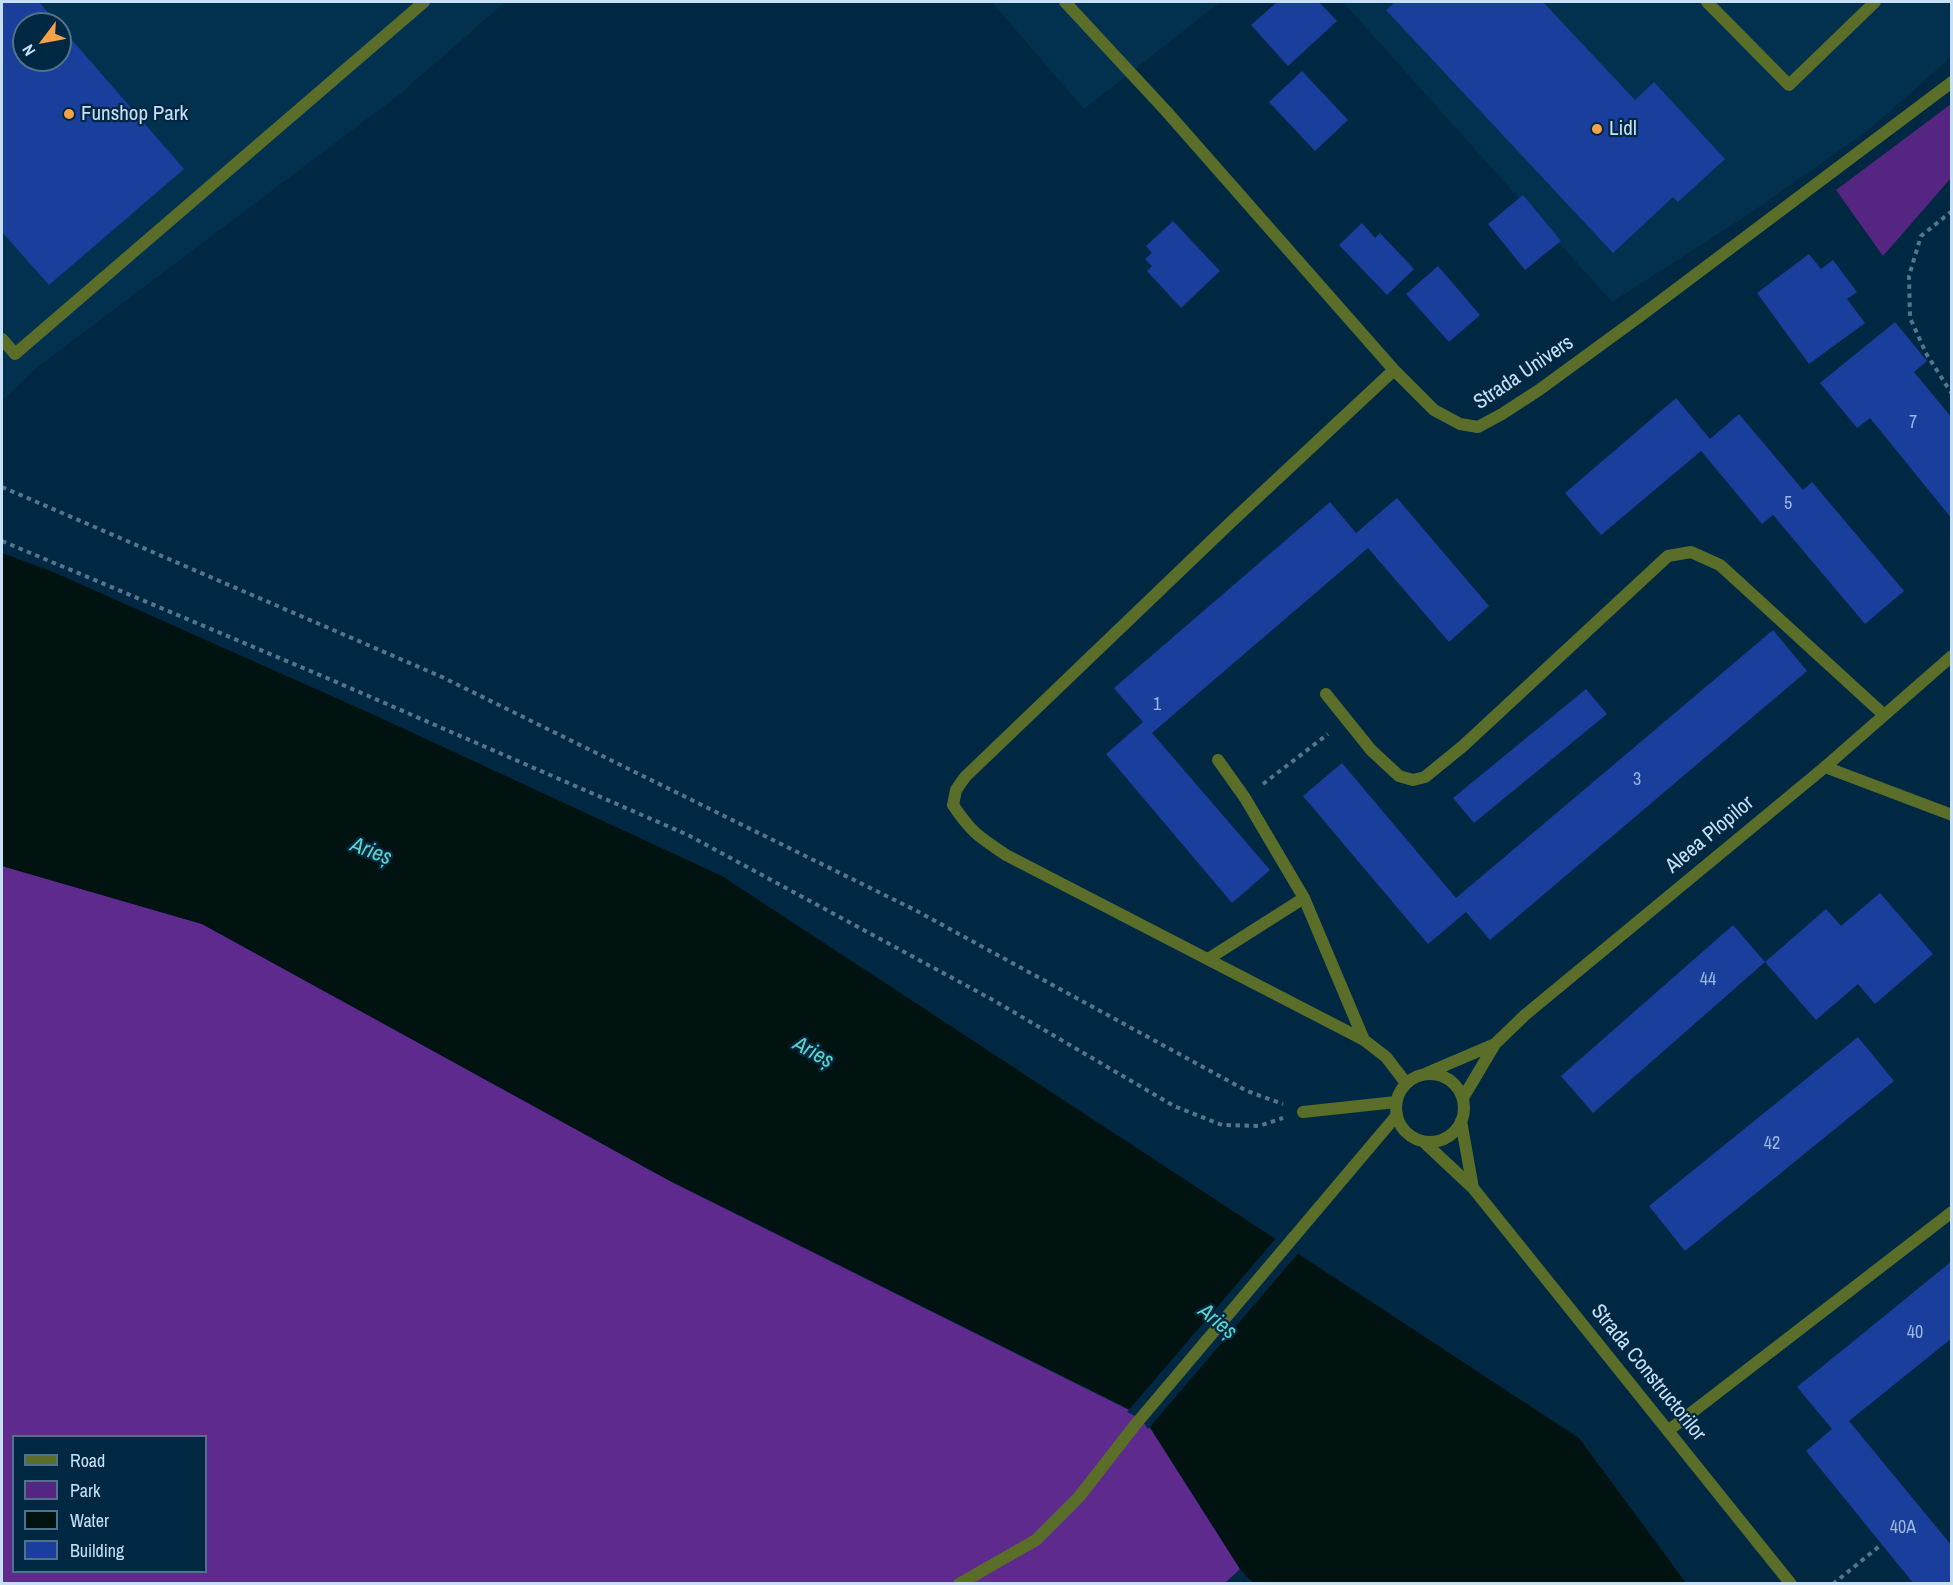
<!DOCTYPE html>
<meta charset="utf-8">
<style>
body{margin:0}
#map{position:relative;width:1953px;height:1585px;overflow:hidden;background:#012842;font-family:"Archivo Narrow",sans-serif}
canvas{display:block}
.frame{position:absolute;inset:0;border:3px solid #c7e0f6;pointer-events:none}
.legend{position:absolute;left:12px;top:1435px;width:195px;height:138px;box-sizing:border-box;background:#012842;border:2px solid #50728a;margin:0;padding:8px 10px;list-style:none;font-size:18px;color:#c7e0f6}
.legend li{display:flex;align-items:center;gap:12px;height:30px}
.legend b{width:30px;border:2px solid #50728a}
.north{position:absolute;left:12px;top:12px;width:60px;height:60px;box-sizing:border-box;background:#012842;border:2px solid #50728a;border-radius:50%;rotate:238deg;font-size:16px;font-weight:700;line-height:24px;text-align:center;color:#c7e0f6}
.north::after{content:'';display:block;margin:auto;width:21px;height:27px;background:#f7a248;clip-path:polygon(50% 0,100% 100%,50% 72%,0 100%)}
</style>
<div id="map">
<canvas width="1953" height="1585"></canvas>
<div class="frame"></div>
<ul class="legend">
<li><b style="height:8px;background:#5a6e29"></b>Road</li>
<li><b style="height:16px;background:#552582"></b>Park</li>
<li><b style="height:16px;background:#001310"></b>Water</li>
<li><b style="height:16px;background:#193e9b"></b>Building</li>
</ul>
<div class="north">N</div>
</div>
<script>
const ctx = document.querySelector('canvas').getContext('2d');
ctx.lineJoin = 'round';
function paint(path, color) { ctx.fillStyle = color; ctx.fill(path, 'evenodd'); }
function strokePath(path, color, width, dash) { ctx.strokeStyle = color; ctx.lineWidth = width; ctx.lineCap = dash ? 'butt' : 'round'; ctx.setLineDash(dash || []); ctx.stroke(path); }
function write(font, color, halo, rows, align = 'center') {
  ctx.font = font + ' "Archivo Narrow",sans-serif'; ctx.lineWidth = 4.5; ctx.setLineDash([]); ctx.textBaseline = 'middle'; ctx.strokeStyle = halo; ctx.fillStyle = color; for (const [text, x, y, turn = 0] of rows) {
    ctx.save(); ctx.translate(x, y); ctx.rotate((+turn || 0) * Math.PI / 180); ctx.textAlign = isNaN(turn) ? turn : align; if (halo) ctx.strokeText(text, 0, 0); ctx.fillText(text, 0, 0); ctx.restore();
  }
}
paint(new Path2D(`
 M 2,2 L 505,2 L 400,94 L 35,369 L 2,401 ZM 24,24 L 60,24 L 60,60 L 24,60 Z
 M 992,2 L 1220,2 L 1084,109 Z
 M 1343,2 L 1951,2 L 1951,57 L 1872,127 L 1752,212 L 1612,302 Z`), '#023150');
paint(new Path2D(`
 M 1951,104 L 1951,178 L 1883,256 L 1836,190 Z`), '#552582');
paint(new Path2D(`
 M 2,866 L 202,924 L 670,1181 L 1143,1417 L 1240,1569 L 1224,1584 L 2,1583 ZM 14,1436 L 206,1436 L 206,1572 L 14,1572 Z`), '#5e2a8e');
paint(new Path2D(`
 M 2,553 L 51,571 L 372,714 L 722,876 L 1579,1438 L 1686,1583 L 1253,1583 L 1240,1569 L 1143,1416 L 670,1181 L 202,924 L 2,866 Z`), '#001310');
paint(new Path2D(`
 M 1278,1236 L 1300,1251 L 1148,1429 L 1141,1419 L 1127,1412 Z`), '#012842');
paint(new Path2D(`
 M 2,2 L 39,2 L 58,24 L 24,24 L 24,60 L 60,60 L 60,26 L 184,169 L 49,285 L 2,232 Z
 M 1277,2 L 1319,2 L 1337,21 L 1288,66 L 1251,25 Z
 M 1395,2 L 1543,2 L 1635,100 L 1654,82 L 1725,159 L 1678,202 L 1673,197 L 1613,253 L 1386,10 Z
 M 1302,71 L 1348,120 L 1315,151 L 1269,102 Z
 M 1523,195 L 1561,241 L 1525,270 L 1488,224 Z
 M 1173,221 L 1220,271 L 1181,308 L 1147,271 L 1152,266 L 1145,259 L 1152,253 L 1146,246 Z
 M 1362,223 L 1375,238 L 1380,233 L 1414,269 L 1387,295 L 1339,245 Z
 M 1809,254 L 1821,269 L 1833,260 L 1857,292 L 1847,299 L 1865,323 L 1809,364 L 1757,293 Z
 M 1438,266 L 1480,315 L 1449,342 L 1406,294 Z
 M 1895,322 L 1927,361 L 1914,372 L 1952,418 L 1952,519 L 1870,418 L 1857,428 L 1820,383 Z
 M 1676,398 L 1710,439 L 1739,414 L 1803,490 L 1812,482 L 1904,591 L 1865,624 L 1773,515 L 1762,524 L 1701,451 L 1601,535 L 1565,493 Z
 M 1397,498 L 1489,606 L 1449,642 L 1368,548 L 1152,733 L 1270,870 L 1232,903 L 1106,754 L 1143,722 L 1114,688 L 1330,502 L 1356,533 Z
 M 1773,630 L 1807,671 L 1490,940 L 1466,912 L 1428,944 L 1303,796 L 1342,763 L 1456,898 Z
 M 1586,689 L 1607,714 L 1474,823 L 1453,798 Z
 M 1880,893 L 1933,954 L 1875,1004 L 1858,984 L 1816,1020 L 1765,962 L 1826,909 L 1841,926 Z
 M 1733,925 L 1765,962 L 1593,1113 L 1561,1076 Z
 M 1858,1037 L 1894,1081 L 1685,1251 L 1649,1206 Z
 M 1952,1261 L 1952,1338 L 1849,1421 L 1952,1546 L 1952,1584 L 1914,1584 L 1806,1451 L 1832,1429 L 1797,1387 Z`), '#193e9b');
strokePath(new Path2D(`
 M 1952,211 L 1921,236 L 1909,276 L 1910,318 L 1927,355 L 1952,394
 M 2,487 L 442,677 L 915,910 L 1247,1091 L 1283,1104
 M 2,541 L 327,678 L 688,835 L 993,1000 L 1174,1106 L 1222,1125 L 1259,1126 L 1283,1118
 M 1263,784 L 1328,734
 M 1833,1584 L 1882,1544`), '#54758e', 4, [4.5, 4.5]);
strokePath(new Path2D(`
 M 1065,2 L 1167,112
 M 1707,2 L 1789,85 L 1875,2
 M 2,339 L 15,354 L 424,2
 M 1208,959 L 1304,898`), '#5a6e29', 12);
strokePath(new Path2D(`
 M 1167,112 L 1394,370 L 1434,410 L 1460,424 L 1478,427 L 1502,414 L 1539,390 L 1639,317 L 1952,82
 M 1394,370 L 1230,523 L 965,777 L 956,790 L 953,805 C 971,832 979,837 1006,855 L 1364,1040 L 1386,1057 L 1406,1083
 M 1326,694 L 1371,750 L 1399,776 L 1413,780 L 1425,777 L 1463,746 L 1668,556 L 1691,552 L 1720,565 L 1883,714
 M 1218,760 L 1245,798 L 1304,898 L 1364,1040
 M 1825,767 L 1952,815
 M 1303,1112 L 1396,1102
 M 1669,1430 L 1952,1212
 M 959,1584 L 1036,1540 L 1079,1497 L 1135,1425 L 1397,1115`), '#5a6e29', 12);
strokePath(new Path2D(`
 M 1427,1073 L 1495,1044
 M1396 1108a34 34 0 1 1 68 0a34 34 0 1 1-68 0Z
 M 1463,1098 L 1495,1044 L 1525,1015 L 1825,767 L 1952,656
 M 1461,1121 L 1473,1188
 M 1425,1143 L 1473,1188 L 1791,1584`), '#5a6e29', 12);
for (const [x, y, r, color] of [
 [69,114,6,"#f7a248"],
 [1597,129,6,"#f7a248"]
]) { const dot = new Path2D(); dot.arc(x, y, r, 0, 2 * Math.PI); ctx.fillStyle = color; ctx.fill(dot); strokePath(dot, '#012842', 2); }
write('18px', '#9cb8df', null, [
 ["7",1913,423],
 ["5",1788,504],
 ["1",1157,705],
 ["3",1637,780],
 ["44",1708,980],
 ["42",1772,1144],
 ["40",1915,1333],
 ["40A",1903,1528]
]);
write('21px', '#c7e0f6', '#012842', [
 ["Funshop Park",81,114],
 ["Lidl",1609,129]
], 'left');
write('21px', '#c7e0f6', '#012842', [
 ["Strada Univers",1524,373,-34],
 ["Aleea Plopilor",1710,835,-40],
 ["Strada Constructorilor",1648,1373,51]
]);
write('italic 22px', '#5bd7c7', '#012842', [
 ["Arieș",371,852,21],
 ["Arieș",813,1053,29],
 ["Arieș",1217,1322,39]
]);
</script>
